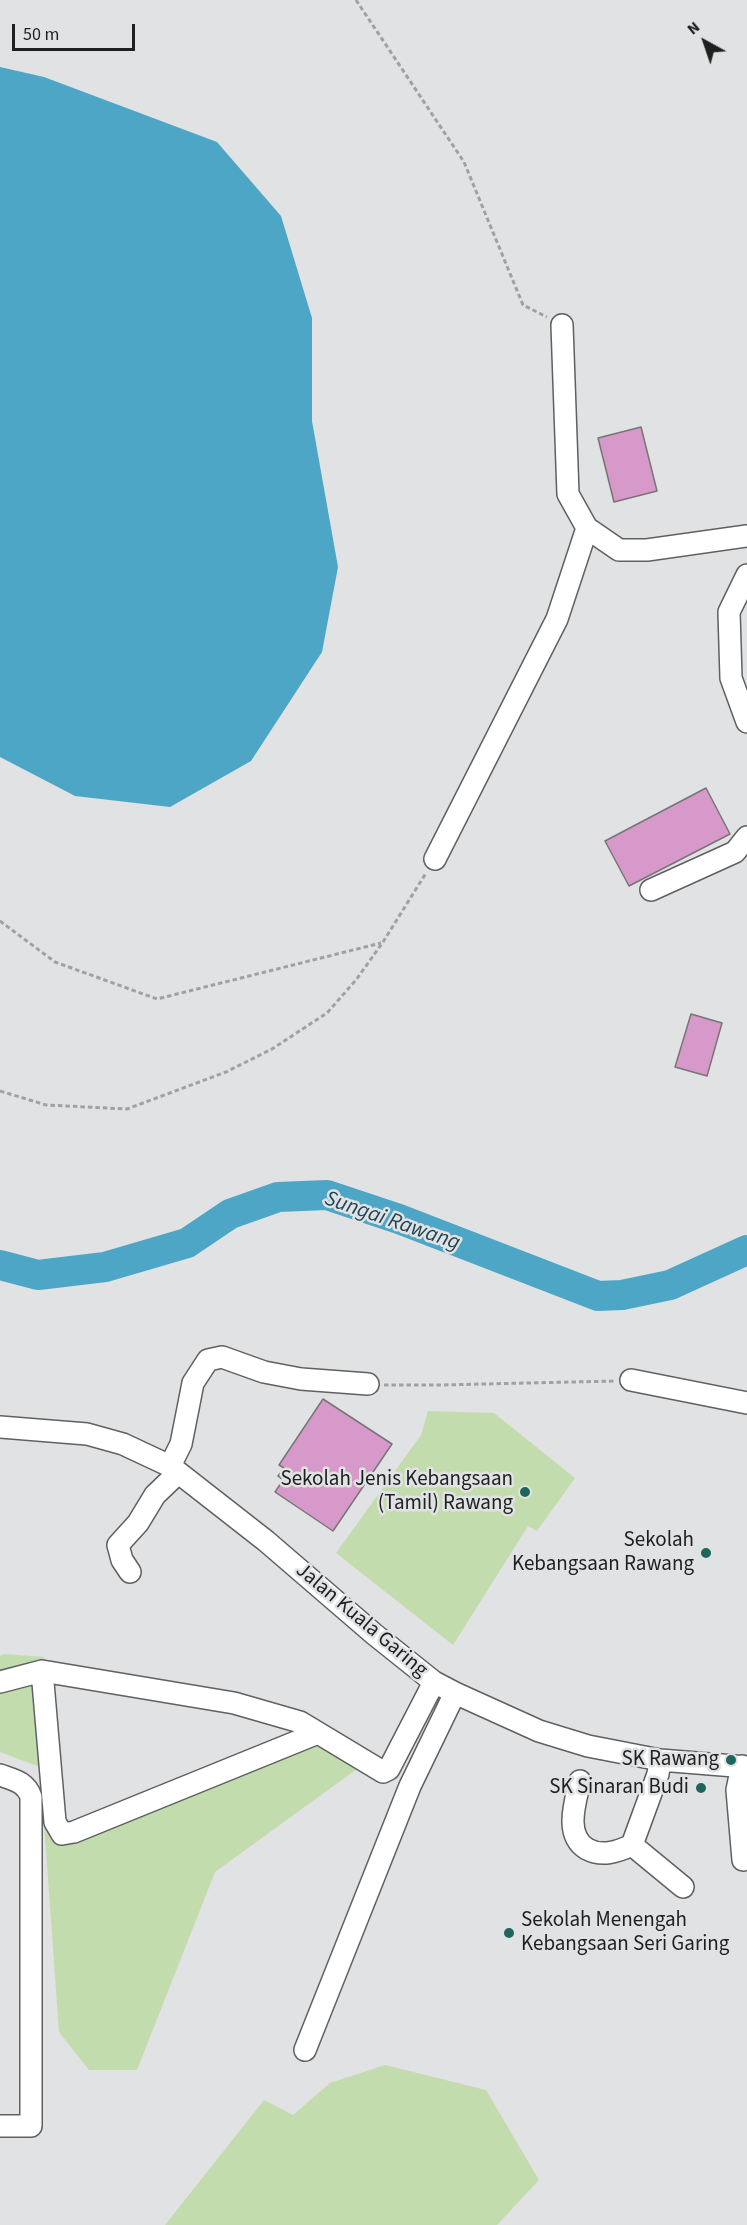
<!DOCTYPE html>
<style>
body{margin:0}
#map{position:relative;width:747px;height:2225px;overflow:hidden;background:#e1e2e4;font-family:"Source Sans 3",sans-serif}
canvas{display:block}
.north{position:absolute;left:675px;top:12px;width:60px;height:60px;-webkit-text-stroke:4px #e1e2e4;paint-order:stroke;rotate:320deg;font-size:16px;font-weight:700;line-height:24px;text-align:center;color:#1e1f1f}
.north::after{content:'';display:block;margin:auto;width:21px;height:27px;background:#1e1f1f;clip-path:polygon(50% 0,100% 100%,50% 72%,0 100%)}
.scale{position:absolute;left:12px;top:24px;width:123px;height:27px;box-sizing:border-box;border:3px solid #1e1f1f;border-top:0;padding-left:8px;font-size:18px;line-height:21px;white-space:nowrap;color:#1e1f1f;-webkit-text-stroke:4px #e1e2e4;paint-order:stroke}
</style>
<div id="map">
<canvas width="747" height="2225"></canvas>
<div class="north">N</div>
<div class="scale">50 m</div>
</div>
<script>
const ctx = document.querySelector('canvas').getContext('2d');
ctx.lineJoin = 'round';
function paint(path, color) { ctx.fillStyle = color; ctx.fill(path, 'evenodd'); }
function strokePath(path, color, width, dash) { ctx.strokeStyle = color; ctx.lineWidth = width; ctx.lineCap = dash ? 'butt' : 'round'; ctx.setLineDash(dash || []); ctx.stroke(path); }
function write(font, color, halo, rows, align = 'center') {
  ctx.font = font + ' "Source Sans 3",sans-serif'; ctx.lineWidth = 5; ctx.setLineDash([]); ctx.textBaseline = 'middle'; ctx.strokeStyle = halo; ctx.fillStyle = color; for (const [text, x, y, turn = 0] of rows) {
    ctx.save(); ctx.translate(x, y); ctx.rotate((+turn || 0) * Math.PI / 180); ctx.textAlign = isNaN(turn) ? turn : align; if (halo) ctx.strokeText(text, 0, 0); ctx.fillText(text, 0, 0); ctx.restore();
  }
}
paint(new Path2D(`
 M 428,1411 L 494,1413 L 575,1478 L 537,1531 L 528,1526 L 453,1645 L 336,1553 L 421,1435 Z
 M 4,1654 L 44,1657 L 59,1841 L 312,1738 L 357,1769 L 215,1872 L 137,2070 L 89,2070 L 59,2032 L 40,1767 L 0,1752 L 0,1656 Z
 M 385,2065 L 486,2090 L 539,2180 L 497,2225 L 165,2225 L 264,2100 L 293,2115 L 330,2083 Z`), '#c3dcae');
paint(new Path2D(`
 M 0,67 L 44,77 L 217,142 L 281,216 L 312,318 L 312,421 L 338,567 L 322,652 L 251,761 L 170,807 L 75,796 L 0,757 Z`), '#4da6c6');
strokePath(new Path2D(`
 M 0,1265 L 38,1275 L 105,1267 L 187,1243 L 230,1214 L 278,1197 L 327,1195 L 399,1219 L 598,1296 L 622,1295 L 670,1285 L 747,1250`), '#4da6c6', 30);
const building = new Path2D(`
 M 641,427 L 657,491 L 614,502 L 598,438 Z
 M 706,788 L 730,834 L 629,886 L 605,841 Z
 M 691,1014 L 722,1023 L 707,1076 L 675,1067 Z
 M 323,1399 L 392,1444 L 333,1531 L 275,1492 L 283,1480 L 278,1476 L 284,1468 L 279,1465 Z`);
paint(building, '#d799c9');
strokePath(building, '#777576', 1.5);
const minor = new Path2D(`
 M 562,325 L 568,494 L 587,528 L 619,550 L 647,550 L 747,536
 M 747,575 L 729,612 L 731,678 L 747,722
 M 435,859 L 557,619 L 587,528
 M 651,890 L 735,852 L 747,837
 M 631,1380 L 747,1403
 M 0,1427 L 87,1434 L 123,1444 L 170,1466 L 266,1541 L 374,1634 L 434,1682 L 455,1693 L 539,1731 L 588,1746 L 660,1760 L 747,1767
 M 170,1466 L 181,1444 L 193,1383 L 208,1360 L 222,1357 L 264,1372 L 301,1379 L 368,1384
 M 130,1572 L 122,1560 L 118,1545 L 138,1523 L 155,1495 L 178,1473
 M 42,1671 L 55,1822 L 62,1834 L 74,1832 L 318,1733
 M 0,1682 L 42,1671 L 234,1703 L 300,1722 L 383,1772 L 389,1769 L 434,1682
 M 742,1766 L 737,1790 L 743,1860
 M 0,1775 C 14,1780 26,1782 31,1797 L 31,2126 L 0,2126
 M 580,1781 C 575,1803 564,1835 587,1849 C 602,1857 617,1852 632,1845 L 658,1774 L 660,1760
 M 632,1845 L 683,1887
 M 305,2050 L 410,1786 L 455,1693`);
strokePath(minor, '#5f6061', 24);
strokePath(new Path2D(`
 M 356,0 L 464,162 L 523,305 L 547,317
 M 0,921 L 55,962 L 157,999 L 381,943
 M 0,1091 L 46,1105 L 127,1109 L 226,1072 L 272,1049 L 327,1013 L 356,980 L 383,942 L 426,873
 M 384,1385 L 440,1385 L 615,1381`), '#a0a1a2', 3, [4.5, 3]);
strokePath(minor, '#fff', 21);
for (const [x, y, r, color] of [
 [525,1492,6,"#1e665b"],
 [706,1553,6,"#1e665b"],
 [731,1760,6,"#1e665b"],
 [701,1788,6,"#1e665b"],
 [509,1933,6,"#1e665b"]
]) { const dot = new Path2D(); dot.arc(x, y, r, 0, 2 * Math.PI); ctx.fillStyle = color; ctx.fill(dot); strokePath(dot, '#e1e2e4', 2); }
write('21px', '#1e1f1f', '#e1e2e4', [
 ["Sekolah Jenis Kebangsaan",513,1480],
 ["(Tamil) Rawang",513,1504],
 ["Sekolah",694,1541],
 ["Kebangsaan Rawang",694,1565],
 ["SK Rawang",719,1760],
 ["SK Sinaran Budi",689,1788],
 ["Sekolah Menengah",521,1921,"left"],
 ["Kebangsaan Seri Garing",521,1945,"left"]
], 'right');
write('21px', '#1e1f1f', '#e1e2e4', [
 ["Jalan Kuala Garing",361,1621,40]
]);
write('italic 22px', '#1e4654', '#e1e2e4', [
 ["Sungai Rawang",392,1222,19]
]);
</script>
